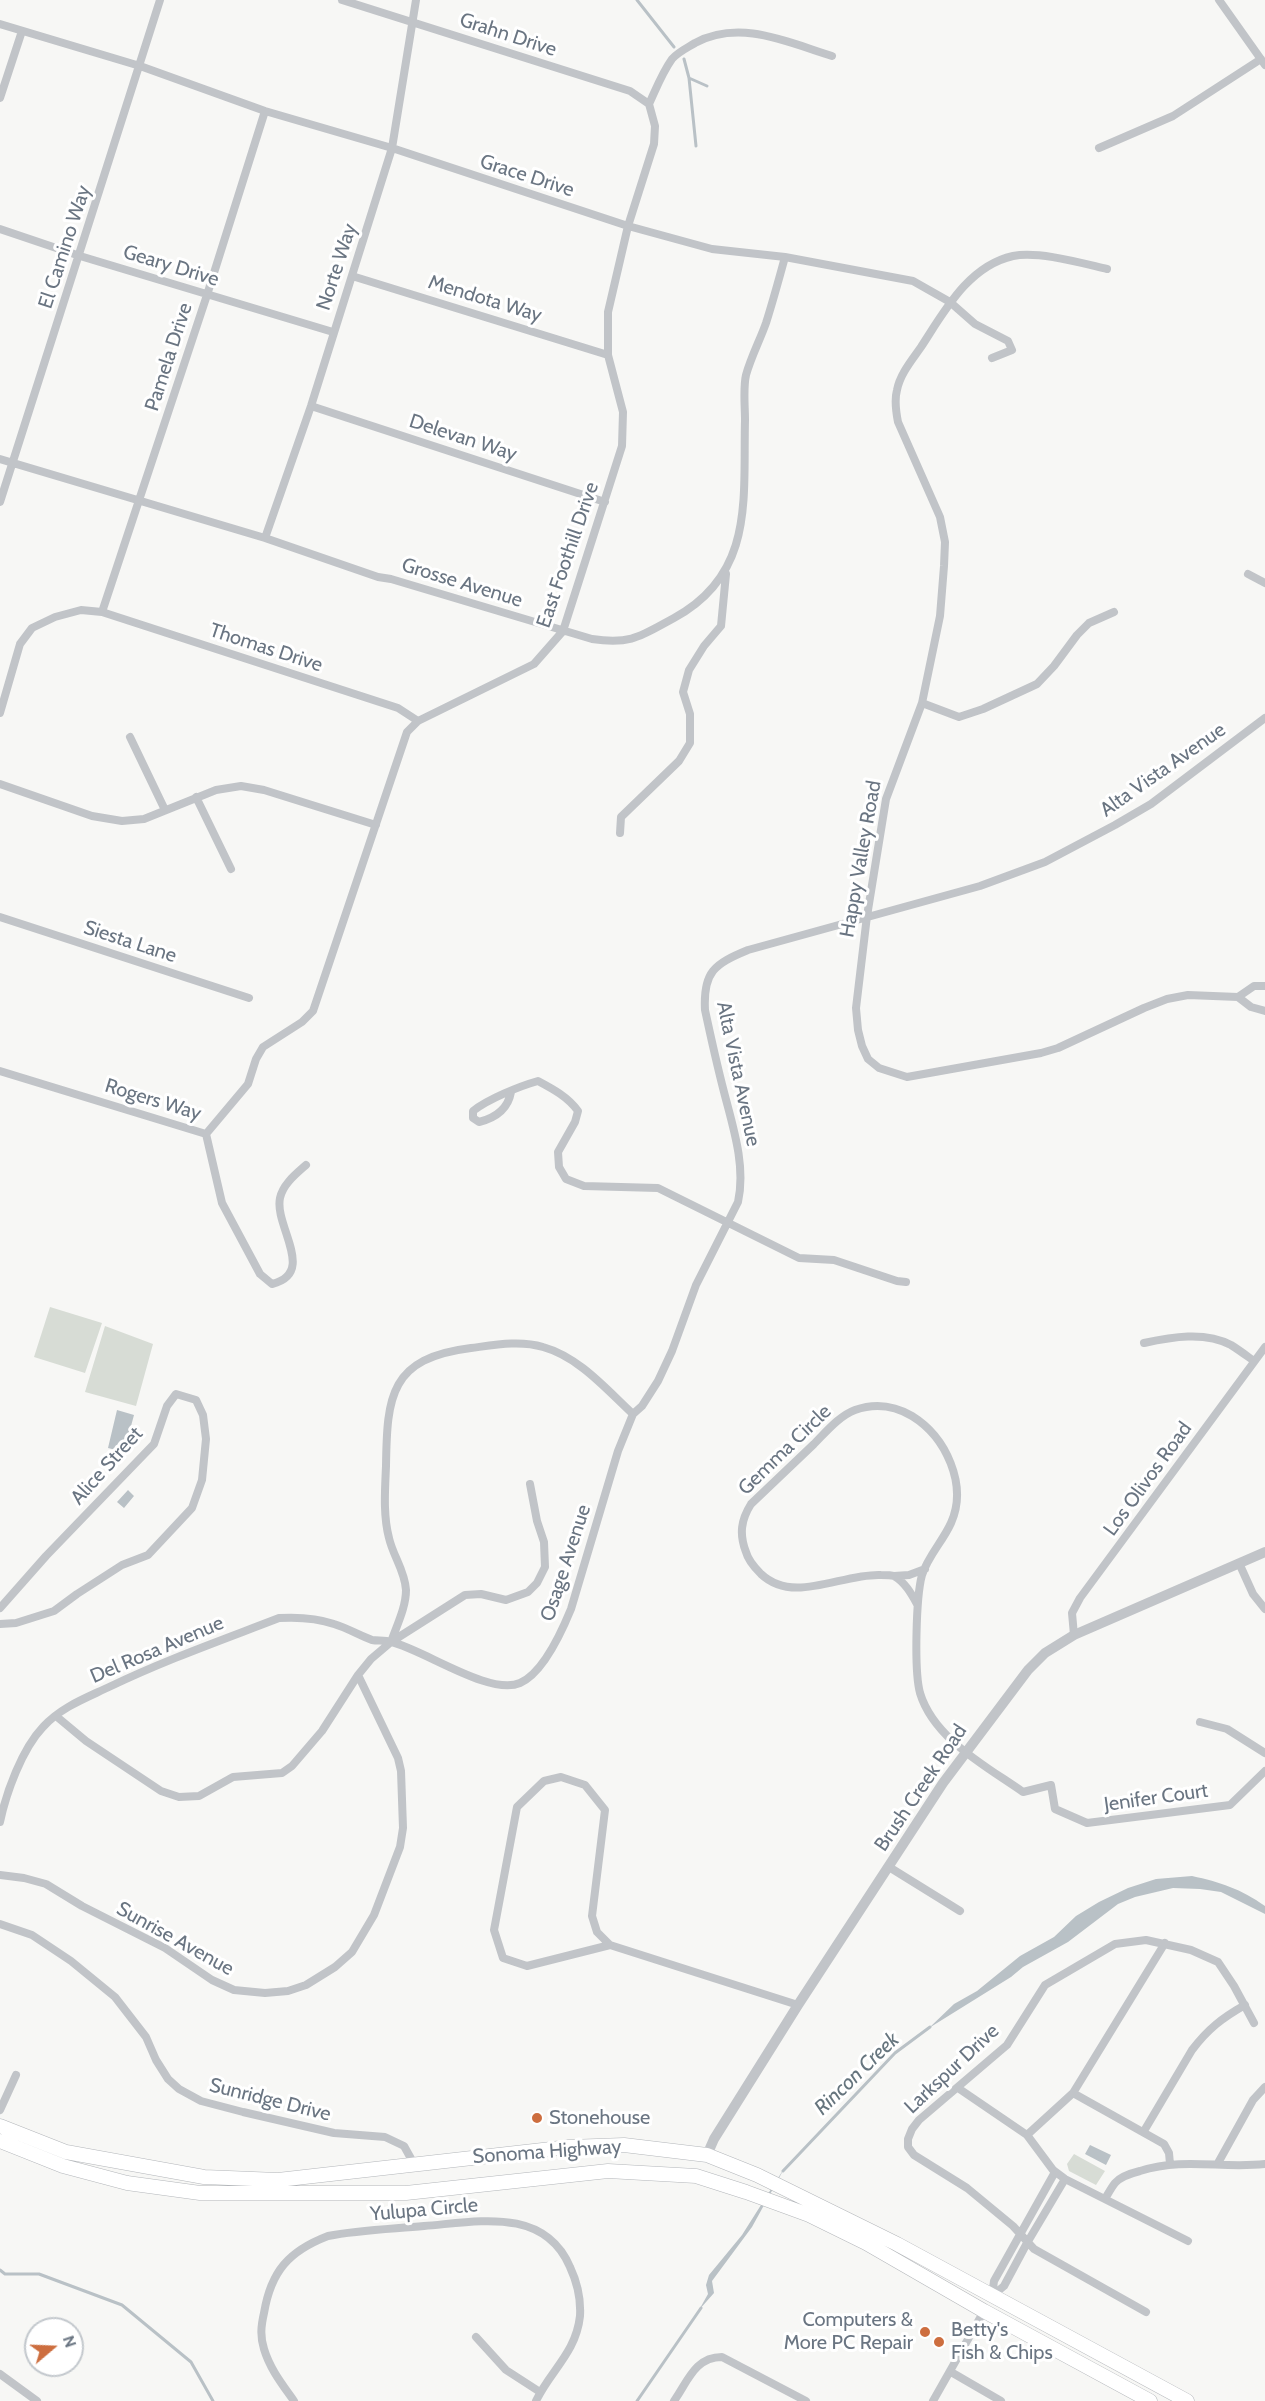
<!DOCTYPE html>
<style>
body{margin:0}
#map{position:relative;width:1265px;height:2401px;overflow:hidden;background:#f7f7f5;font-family:Cabin,sans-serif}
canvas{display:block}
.north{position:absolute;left:24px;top:2317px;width:60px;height:60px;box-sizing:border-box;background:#fff;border:2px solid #c3c8cd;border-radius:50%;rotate:71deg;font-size:16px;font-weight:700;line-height:24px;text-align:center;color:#6a7582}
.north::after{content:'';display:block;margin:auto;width:21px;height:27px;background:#cd6e3f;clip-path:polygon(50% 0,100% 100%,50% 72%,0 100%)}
</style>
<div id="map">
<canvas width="1265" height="2401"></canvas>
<div class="north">N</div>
</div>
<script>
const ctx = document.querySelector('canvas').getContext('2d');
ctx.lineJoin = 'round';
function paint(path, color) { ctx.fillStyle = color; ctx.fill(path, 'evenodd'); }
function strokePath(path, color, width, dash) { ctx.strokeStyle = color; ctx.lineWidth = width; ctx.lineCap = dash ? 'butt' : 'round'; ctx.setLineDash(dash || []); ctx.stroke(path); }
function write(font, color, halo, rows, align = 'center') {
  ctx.font = font + ' Cabin,sans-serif'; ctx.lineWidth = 6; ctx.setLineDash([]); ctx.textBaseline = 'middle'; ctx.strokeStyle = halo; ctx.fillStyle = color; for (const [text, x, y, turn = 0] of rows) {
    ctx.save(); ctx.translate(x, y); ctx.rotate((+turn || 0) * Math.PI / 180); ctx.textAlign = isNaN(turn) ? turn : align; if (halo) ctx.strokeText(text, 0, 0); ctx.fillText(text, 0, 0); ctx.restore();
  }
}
paint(new Path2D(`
 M 50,1307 L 102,1323 L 85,1373 L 34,1357 Z
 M 105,1326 L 153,1344 L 136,1406 L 85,1392 Z
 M 1074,2154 L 1105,2171 L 1096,2185 L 1069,2171 L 1067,2164 Z`), '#d7dcd5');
paint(new Path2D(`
 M 117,1410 L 134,1415 L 124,1452 L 108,1448 Z
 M 128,1490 L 134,1496 L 124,1508 L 117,1502 Z
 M 1192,1876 C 1220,1882 1241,1889 1265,1906 L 1265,1914 L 1221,1892 L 1200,1889 L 1173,1888 L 1135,1897 L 1118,1904 L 1068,1942 L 1023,1967 L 1011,1977 L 929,2028 L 954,2004 L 977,1991 L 1020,1956 L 1054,1937 L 1076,1916 L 1099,1902 L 1128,1888 L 1156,1879 Z
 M 1090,2145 L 1111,2155 L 1106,2165 L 1085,2154 Z
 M 785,2167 L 752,2227 L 712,2281 L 714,2293 L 699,2310 L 708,2294 L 706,2285 L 709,2275 L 742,2235 Z`), '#b9c1c6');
strokePath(new Path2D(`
 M 637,0 L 674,47
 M 684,59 L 689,78 L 707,86
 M 689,78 L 696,146
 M 783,2171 L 895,2053 L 930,2027
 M 0,2270 L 5,2274 L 39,2274 L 122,2305 L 191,2362 L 213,2401
 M 637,2401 L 701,2308`), '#b9c1c6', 3);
const primary = new Path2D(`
 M 0,2126 L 66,2152 L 204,2177 L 278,2180 L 569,2147 L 624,2145 L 707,2155 L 757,2175 L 897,2244 L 1187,2401
 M 0,2141 L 63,2166 L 127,2183 L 200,2193 L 406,2193 L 608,2171 L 696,2176 L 746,2192 L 809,2215 L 866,2243 L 984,2311 L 1150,2401`);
strokePath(primary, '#b3b6ba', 15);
strokePath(new Path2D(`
 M 1219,0 L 1265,65
 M 0,24 L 140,66 L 265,111 L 392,148 L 628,226 L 712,249 L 785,257 L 913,281 L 950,302 L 975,324 L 1008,341 L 1012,350 L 992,358
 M 0,98 L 22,31
 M 649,104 C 656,89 662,73 672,59 C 678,52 687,48 695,43 C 740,19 787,42 832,56
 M 1099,148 L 1173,116 L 1261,59
 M 0,229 L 80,256 L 333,332
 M 1107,269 C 1081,263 1039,251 1013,256 C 968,266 944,312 921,347 C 912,360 900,374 897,390 C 894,401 896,412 898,422 L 940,517 L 945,542 L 944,566 L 940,616 L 922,703 L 886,799 L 867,916 L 856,1008 L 858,1030 L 862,1046 L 868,1059 L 879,1068 L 907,1077 L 1041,1053 L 1058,1048 L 1144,1008 L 1167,999 L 1188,995 L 1238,997 L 1251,1007 L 1265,1011
 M 352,276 L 608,355
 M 311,406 L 605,502
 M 0,459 L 265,538 L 378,577 L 391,579 L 592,639 C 631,645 641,636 674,618 C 755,574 743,499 745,420 C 745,406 743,388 746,375 C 751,357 760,340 766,323 C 773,301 779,279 785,257
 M 0,502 L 160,0
 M 265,538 L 311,406 L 392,148 L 416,0
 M 1248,574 L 1265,583
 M 102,612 L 207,295 L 265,111
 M 922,703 L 959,717 L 983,709 L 1037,684 L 1054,666 L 1077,635 L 1089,623 L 1114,612
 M 0,713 L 20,644 L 32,628 L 55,617 L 81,610 L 102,612 L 398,708 L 418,721
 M 130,737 L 165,810
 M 0,784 L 92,816 L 122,821 L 144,819 L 216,790 L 241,786 L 264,790 L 376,825
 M 196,797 L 231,869
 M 620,833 L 621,817 L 679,761 L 690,743 L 690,714 L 683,692 L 689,670 L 704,646 L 721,626 L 726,574
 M 0,917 L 249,998
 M 1238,997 L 1254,986 L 1265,986
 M 0,1071 L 206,1134
 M 511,1092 C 508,1109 495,1118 479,1122 L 473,1118 L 473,1111 C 488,1099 520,1086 538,1081 C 553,1089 568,1097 578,1111 L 575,1122 L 558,1152 L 559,1167 L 566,1179 L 584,1186 L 658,1188 L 799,1258 L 834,1260 L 897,1281 L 906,1282
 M 206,1134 L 248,1084 L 256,1059 L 263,1047 L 302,1022 L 313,1011 L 407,732 L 418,721 L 534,664 L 563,631 L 622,446 L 623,412 L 608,355 L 608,312 L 628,226 L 654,144 L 655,126 L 649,104 L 630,91 L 342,0
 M 206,1134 L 222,1203 L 260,1274 L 272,1284 C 317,1273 274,1226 280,1198 C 283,1184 296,1174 306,1165
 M 1144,1343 C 1171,1337 1205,1331 1231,1345 C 1239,1350 1247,1356 1254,1361
 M 1239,1563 L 1253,1594 L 1265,1609
 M 894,1576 L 909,1575 L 925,1569
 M 917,1604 C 912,1595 905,1582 894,1576 C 891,1575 885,1575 881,1575 C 842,1573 794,1605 761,1574 C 755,1568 748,1560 746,1552 C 739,1534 741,1520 751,1504 C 772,1484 793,1464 814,1444 C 826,1432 839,1416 855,1410 C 875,1403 895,1406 912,1416 C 946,1437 968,1485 951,1523 C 943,1541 928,1556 922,1575 C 916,1597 914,1671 920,1693 C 934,1739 986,1766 1023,1792 L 1051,1785 L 1055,1809 L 1087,1823 L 1230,1805 L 1265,1771
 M 0,1608 L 46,1556 L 154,1444 L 167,1406 L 176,1394 L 196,1400 L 203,1415 L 206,1439 L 202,1480 L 192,1508 L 148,1555 L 122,1565 L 77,1594 L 54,1611 L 16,1623 L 0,1624
 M 1074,1635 L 1072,1613 L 1080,1598 L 1265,1347
 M 391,1642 C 397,1625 406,1607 406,1590 C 405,1571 393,1556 389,1538 C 383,1515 385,1490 386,1466 C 387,1396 390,1358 471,1348 C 494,1345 520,1340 543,1347 C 579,1357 606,1389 633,1414
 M 56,1716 L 86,1741 L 161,1791 L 179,1797 L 199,1796 L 233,1777 L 282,1773 L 292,1766 L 322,1731 L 358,1675
 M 1200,1722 L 1227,1729 L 1265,1753
 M 0,1822 C 6,1793 22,1749 43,1727 C 61,1707 86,1698 109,1687 C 165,1660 222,1640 279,1618 C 297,1617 317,1618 334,1624 C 347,1628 359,1635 372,1640 C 378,1641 385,1640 391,1642 C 423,1649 489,1696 520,1683 C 543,1673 562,1631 571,1609 L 618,1451 L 633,1414 L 642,1406 L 658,1381 L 672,1351 L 696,1285 L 738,1202 C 746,1166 733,1127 724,1092 C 717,1065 711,1038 705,1010 C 703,972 714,964 748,950 L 980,886 L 1045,862 L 1115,825 L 1151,804 L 1265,718
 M 889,1867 L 960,1911
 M 0,1875 L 24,1878 L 46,1884 L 82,1906 L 165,1948 L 212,1980 L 234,1990 L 265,1993 L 288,1991 L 306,1985 L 335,1967 L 352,1952 L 374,1915 L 400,1847 L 403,1828 L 401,1771 L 398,1758 L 358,1675 L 371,1659 L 391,1642 L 465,1595 L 481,1594 L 506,1600 L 528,1592 L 537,1583 L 545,1567 L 544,1542 L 537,1521 L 530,1484
 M 0,1924 L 32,1935 L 71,1961 L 115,1997 L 146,2037 L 156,2060 L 168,2079 L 179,2089 L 201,2101 L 243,2112 L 334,2133 L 385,2137 L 404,2146 L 414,2164
 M 610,1945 L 527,1966 L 503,1958 L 494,1930 L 517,1807 L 544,1781 L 561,1777 L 585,1785 L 605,1810 L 592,1916 L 597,1932 L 610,1945 L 798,2005
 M 958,2088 L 1027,2135 L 1053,2170 L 1065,2179 L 1188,2241
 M 1073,2093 L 1164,2144 L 1169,2153 L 1170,2164
 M 0,2110 L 16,2075
 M 1144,2131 L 1192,2050 C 1208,2029 1222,2018 1245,2005
 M 1027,2135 L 1073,2093 L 1165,1943
 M 1218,2163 L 1253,2100 L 1265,2087
 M 1105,2199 C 1108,2194 1111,2188 1115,2183 C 1120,2177 1132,2173 1140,2171 C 1185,2157 1221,2169 1265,2164
 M 992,2296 L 994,2281 L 1055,2172
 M 992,2296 L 1004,2286 L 1027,2243 L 1065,2179
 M 1146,2312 L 1034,2249 L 1013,2226 L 967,2188 L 914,2155 L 908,2147 L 908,2139 L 912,2129 L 919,2120 L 1007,2045 L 1045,1985 L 1115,1944 L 1146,1940 L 1191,1950 L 1218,1962 L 1234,1986 L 1254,2023
 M 476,2337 L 506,2370 L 540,2392
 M 951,2372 L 1001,2401
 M 0,2374 L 37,2401
 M 294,2401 C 282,2384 270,2369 264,2349 C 260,2336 261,2326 264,2313 C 271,2271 289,2251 328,2236 C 359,2230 392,2229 424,2226 C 476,2222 544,2206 570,2267 C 577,2282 581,2299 580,2316 C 576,2353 550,2371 536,2401
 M 674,2401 C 688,2381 695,2357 722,2357 L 806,2401
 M 933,2401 L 984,2311`), '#c1c4c8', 8);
strokePath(new Path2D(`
 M 707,2155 L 714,2139 L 798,2005 L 943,1783 L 1028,1670 L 1045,1653 L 1074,1635 L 1265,1552`), '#c1c4c8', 10);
strokePath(primary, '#fff', 14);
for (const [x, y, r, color] of [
 [537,2118,6,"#cd6e3f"],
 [925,2332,6,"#cd6e3f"],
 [939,2342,6,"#cd6e3f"]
]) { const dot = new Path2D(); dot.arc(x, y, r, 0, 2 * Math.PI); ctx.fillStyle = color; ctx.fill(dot); strokePath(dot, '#fff', 2); }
write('20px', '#6a7582', '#fff', [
 ["Grahn Drive",508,35,18],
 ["Grace Drive",527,176,18],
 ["El Camino Way",65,247,-72],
 ["Geary Drive",171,266,17],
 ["Norte Way",337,267,-72],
 ["Mendota Way",485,299,17],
 ["Pamela Drive",169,357,-72],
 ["Delevan Way",463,438,18],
 ["East Foothill Drive",568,555,-71],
 ["Grosse Avenue",462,583,17],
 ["Thomas Drive",266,648,18],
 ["Alta Vista Avenue",1163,770,-35],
 ["Happy Valley Road",861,859,-80],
 ["Siesta Lane",130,942,18],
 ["Alta Vista Avenue",738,1074,78],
 ["Rogers Way",153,1100,17],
 ["Gemma Circle",785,1450,-44],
 ["Alice Street",107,1466,-48],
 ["Los Olivos Road",1148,1479,-54],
 ["Osage Avenue",566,1563,-72],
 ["Del Rosa Avenue",157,1650,-23],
 ["Brush Creek Road",921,1788,-56],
 ["Jenifer Court",1156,1798,-8],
 ["Sunrise Avenue",175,1939,29],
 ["Larkspur Drive",952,2069,-43],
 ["Sunridge Drive",270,2100,14],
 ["Sonoma Highway",547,2152,-4],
 ["Yulupa Circle",424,2210,-5]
]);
write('20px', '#6a7582', '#fff', [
 ["Stonehouse",549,2118],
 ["Computers &",913,2320,"right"],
 ["More PC Repair",913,2343,"right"],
 ["Betty's",951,2330],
 ["Fish & Chips",951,2353]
], 'left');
write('italic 21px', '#66757e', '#fff', [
 ["Rincon Creek",857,2074,-44]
]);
</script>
